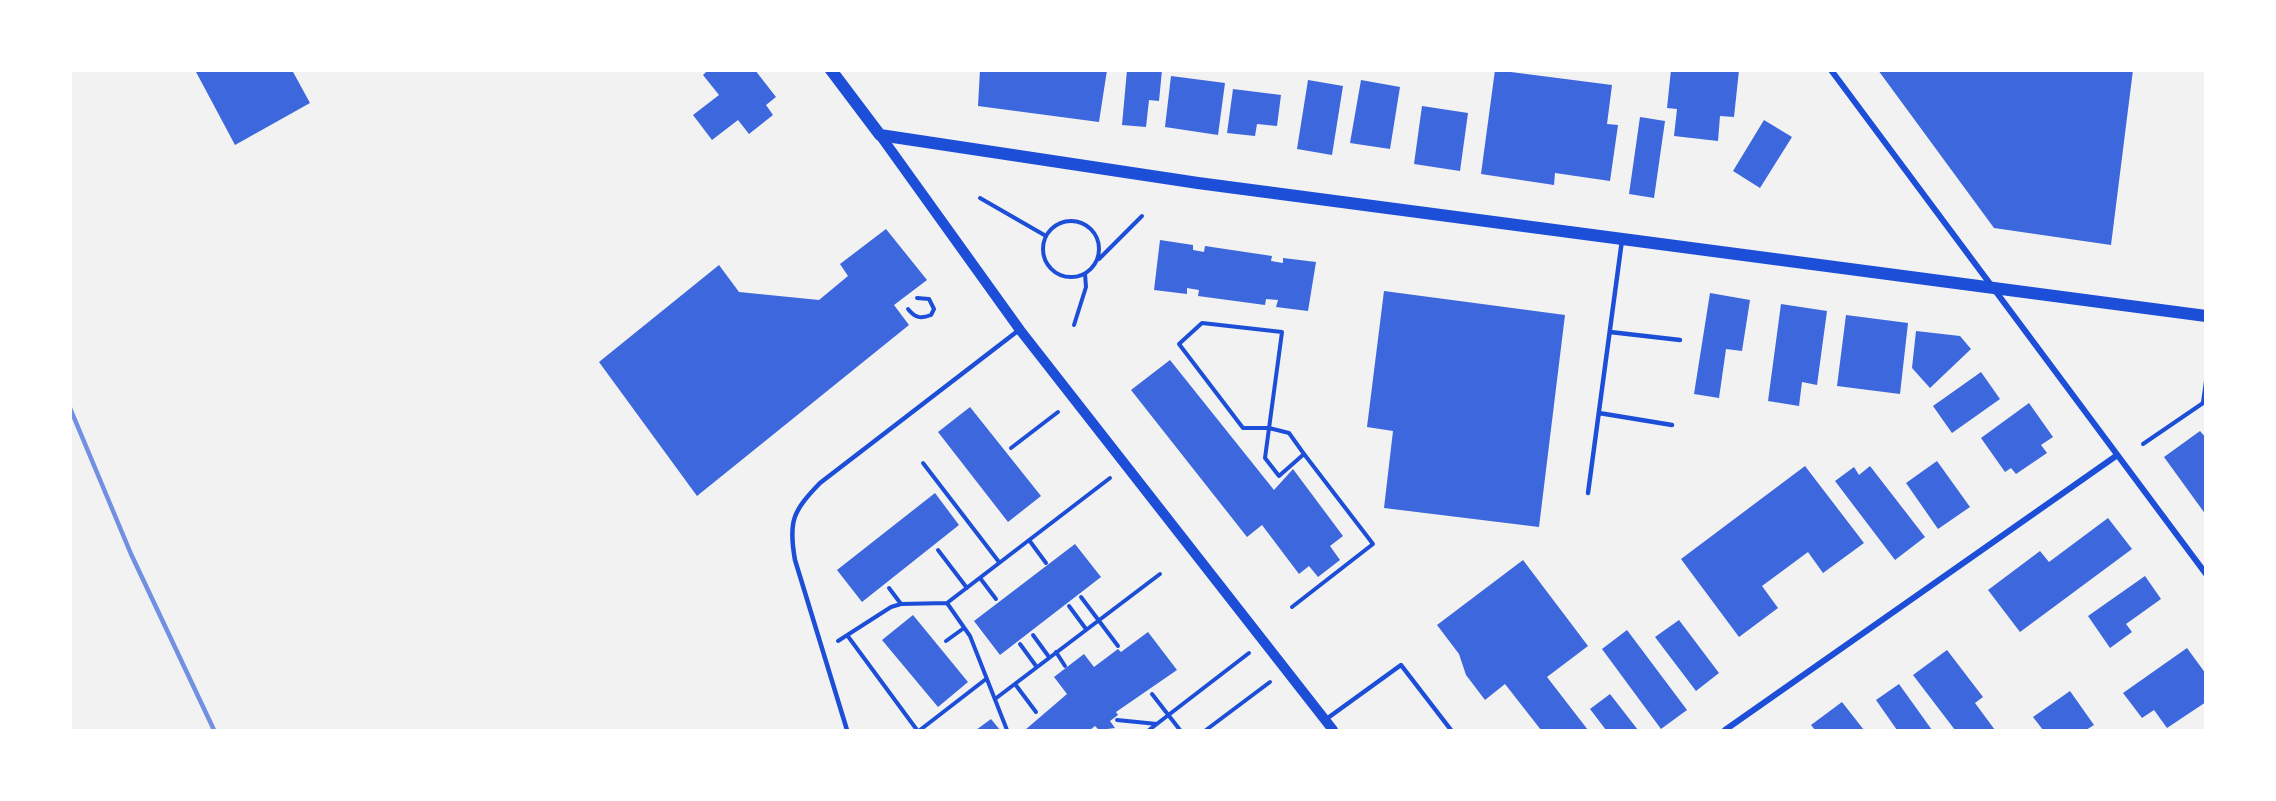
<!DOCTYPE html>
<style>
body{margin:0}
#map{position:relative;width:2276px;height:801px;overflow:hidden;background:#f2f2f2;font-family:"Source Sans 3",sans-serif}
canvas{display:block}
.frame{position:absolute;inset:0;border:72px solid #fff;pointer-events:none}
</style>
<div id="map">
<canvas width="2276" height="801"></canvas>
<div class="frame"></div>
</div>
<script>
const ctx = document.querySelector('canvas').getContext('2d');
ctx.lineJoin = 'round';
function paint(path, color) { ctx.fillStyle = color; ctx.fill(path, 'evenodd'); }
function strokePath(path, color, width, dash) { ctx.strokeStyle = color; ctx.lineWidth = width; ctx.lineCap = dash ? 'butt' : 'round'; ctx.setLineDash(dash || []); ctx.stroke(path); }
paint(new Path2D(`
 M 195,70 L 292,70 L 310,103 L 235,145 Z
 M 708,70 L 755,70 L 776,97 L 766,105 L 773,115 L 749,134 L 738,120 L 712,140 L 693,115 L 719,95 L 703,75 Z
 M 980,70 L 1107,70 L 1099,122 L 978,106 Z
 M 1127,70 L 1162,70 L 1159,101 L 1149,100 L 1146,127 L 1122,125 Z
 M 1495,70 L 1612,85 L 1607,124 L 1618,125 L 1610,181 L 1555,173 L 1554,185 L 1481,174 Z
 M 1671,70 L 1739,70 L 1734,117 L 1720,116 L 1718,141 L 1674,136 L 1677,109 L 1667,108 Z
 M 1878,70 L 2133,70 L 2111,245 L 1994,228 Z
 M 1171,76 L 1225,83 L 1218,135 L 1165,127 Z
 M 1308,80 L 1343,86 L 1332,155 L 1297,149 Z
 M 1361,80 L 1400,87 L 1390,149 L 1350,143 Z
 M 1233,89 L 1281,95 L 1277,126 L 1257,124 L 1255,136 L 1227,133 Z
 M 1422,106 L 1468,113 L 1460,171 L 1414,164 Z
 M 1640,117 L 1665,121 L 1654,198 L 1629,194 Z
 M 1764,120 L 1792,137 L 1760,188 L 1733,171 Z
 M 886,229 L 927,280 L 894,305 L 909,325 L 697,496 L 599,362 L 719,265 L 739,292 L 819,300 L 848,276 L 840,264 Z
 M 1160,240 L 1193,245 L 1193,250 L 1204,252 L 1205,246 L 1272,256 L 1271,261 L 1283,263 L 1283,258 L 1316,262 L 1308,311 L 1276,307 L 1278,300 L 1266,299 L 1265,305 L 1198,296 L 1199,290 L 1187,288 L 1187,294 L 1154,290 Z
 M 1384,291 L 1565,315 L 1539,527 L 1384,508 L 1393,431 L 1367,427 Z
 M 1710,293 L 1750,300 L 1742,351 L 1726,349 L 1719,398 L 1694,394 Z
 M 1781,304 L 1827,311 L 1817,385 L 1802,382 L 1799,406 L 1768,401 Z
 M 1846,315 L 1908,323 L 1900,394 L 1837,386 Z
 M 1916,331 L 1960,336 L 1971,349 L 1930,388 L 1912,368 Z
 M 1170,360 L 1274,490 L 1293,469 L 1343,536 L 1330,546 L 1340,560 L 1318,577 L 1309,566 L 1299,574 L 1262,525 L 1247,537 L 1131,390 Z
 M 1981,372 L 2000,399 L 1952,433 L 1933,406 Z
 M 2029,403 L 2053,437 L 2041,445 L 2047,453 L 2016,474 L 2011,468 L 2005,472 L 1981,438 Z
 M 970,407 L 1041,496 L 1008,522 L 938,432 Z
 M 2200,431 L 2206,438 L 2206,515 L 2164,457 Z
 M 1937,461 L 1970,507 L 1938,529 L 1906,483 Z
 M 1805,466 L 1864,543 L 1823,573 L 1808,552 L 1762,586 L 1778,608 L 1739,637 L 1681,559 Z
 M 1870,466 L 1925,537 L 1895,560 L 1835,481 L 1854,467 L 1859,475 Z
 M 935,493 L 959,525 L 862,602 L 837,570 Z
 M 2108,518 L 2132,549 L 2020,632 L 1988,590 L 2040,551 L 2049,562 Z
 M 1075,544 L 1101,577 L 1000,655 L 974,621 Z
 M 1523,560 L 1588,646 L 1547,677 L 1588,730 L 1541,730 L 1505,684 L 1485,700 L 1466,675 L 1459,654 L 1437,625 Z
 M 2145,576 L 2161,599 L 2126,624 L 2132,632 L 2110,648 L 2088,616 Z
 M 913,615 L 968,682 L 938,707 L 882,640 Z
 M 1679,620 L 1719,673 L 1696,691 L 1655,637 Z
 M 1627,630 L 1687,710 L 1661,729 L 1602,649 Z
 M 1148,632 L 1177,670 L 1116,712 L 1118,715 L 1110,721 L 1115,728 L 1099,730 L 1095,726 L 1090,730 L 1025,730 L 1067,694 L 1054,677 L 1084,654 L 1094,667 L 1118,649 L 1121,652 Z
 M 2187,648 L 2206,674 L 2206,702 L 2167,728 L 2154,710 L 2142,718 L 2123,693 Z
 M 1947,650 L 1983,697 L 1975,703 L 1995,730 L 1955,730 L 1913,675 Z
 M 1899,684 L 1932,730 L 1897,730 L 1876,700 Z
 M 2070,691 L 2094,725 L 2086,730 L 2043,730 L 2033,717 Z
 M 1610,694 L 1638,730 L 1606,730 L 1590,709 Z
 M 1842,702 L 1864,730 L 1815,730 L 1811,725 Z
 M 991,719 L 1000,730 L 976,730 Z`), '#3d67dc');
strokePath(new Path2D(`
 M 980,198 L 1046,236
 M1043 249a28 28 0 1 1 56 0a28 28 0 1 1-56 0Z
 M 1099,259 L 1142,216
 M 908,309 C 915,318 921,319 931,315 L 934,309 L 929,299 L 917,298
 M 1074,325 L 1086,287 L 1085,274
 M 2203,402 L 2206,381
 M 2143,444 L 2206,401
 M 1011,448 L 1058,412
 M 923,463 L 999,562
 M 1029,540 L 1046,563
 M 938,550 L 967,588
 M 980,578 L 996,599
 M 889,588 L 901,604
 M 1081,597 L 1118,646
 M 947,603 L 970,636 L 1007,730
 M 1069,606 L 1086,629
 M 1292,607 L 1373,544 L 1304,454 L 1279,476 L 1265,458 L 1282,332 L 1202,323 L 1179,344 L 1243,428 L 1269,428 L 1289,433 L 1304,454
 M 847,635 L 917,730
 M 1033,635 L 1049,657
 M 838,641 L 891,607 L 901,604 L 947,603 L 1110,478
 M 946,641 L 964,628
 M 1020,644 L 1036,666
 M 1056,652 L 1065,666
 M 1015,684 L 1036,712
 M 1152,694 L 1180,730
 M 995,699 L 1160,574
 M 1117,720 L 1157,724
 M 920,730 L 986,679
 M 1149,730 L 1249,653
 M 1206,730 L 1270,682`), '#1d4ed8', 4);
strokePath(new Path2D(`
 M 1610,332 L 1680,340
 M 1599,413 L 1672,425
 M 1588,493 L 1622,240
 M 1325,720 L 1401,665 L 1451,730
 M 847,730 L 795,560 C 788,521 793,511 820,483 L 1019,330`), '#1d4ed8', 4.5);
strokePath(new Path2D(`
 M 1831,70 L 2206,574
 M 1725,730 L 2116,456`), '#1d4ed8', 6);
strokePath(new Path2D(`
 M 880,135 L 1020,330 L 1333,730`), '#1d4ed8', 10);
strokePath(new Path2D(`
 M 831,70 L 880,135 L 1198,183 L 2206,316`), '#1d4ed8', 12);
strokePath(new Path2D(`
 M 70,408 L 131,554 L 214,730`), '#7290e2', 4.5);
</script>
